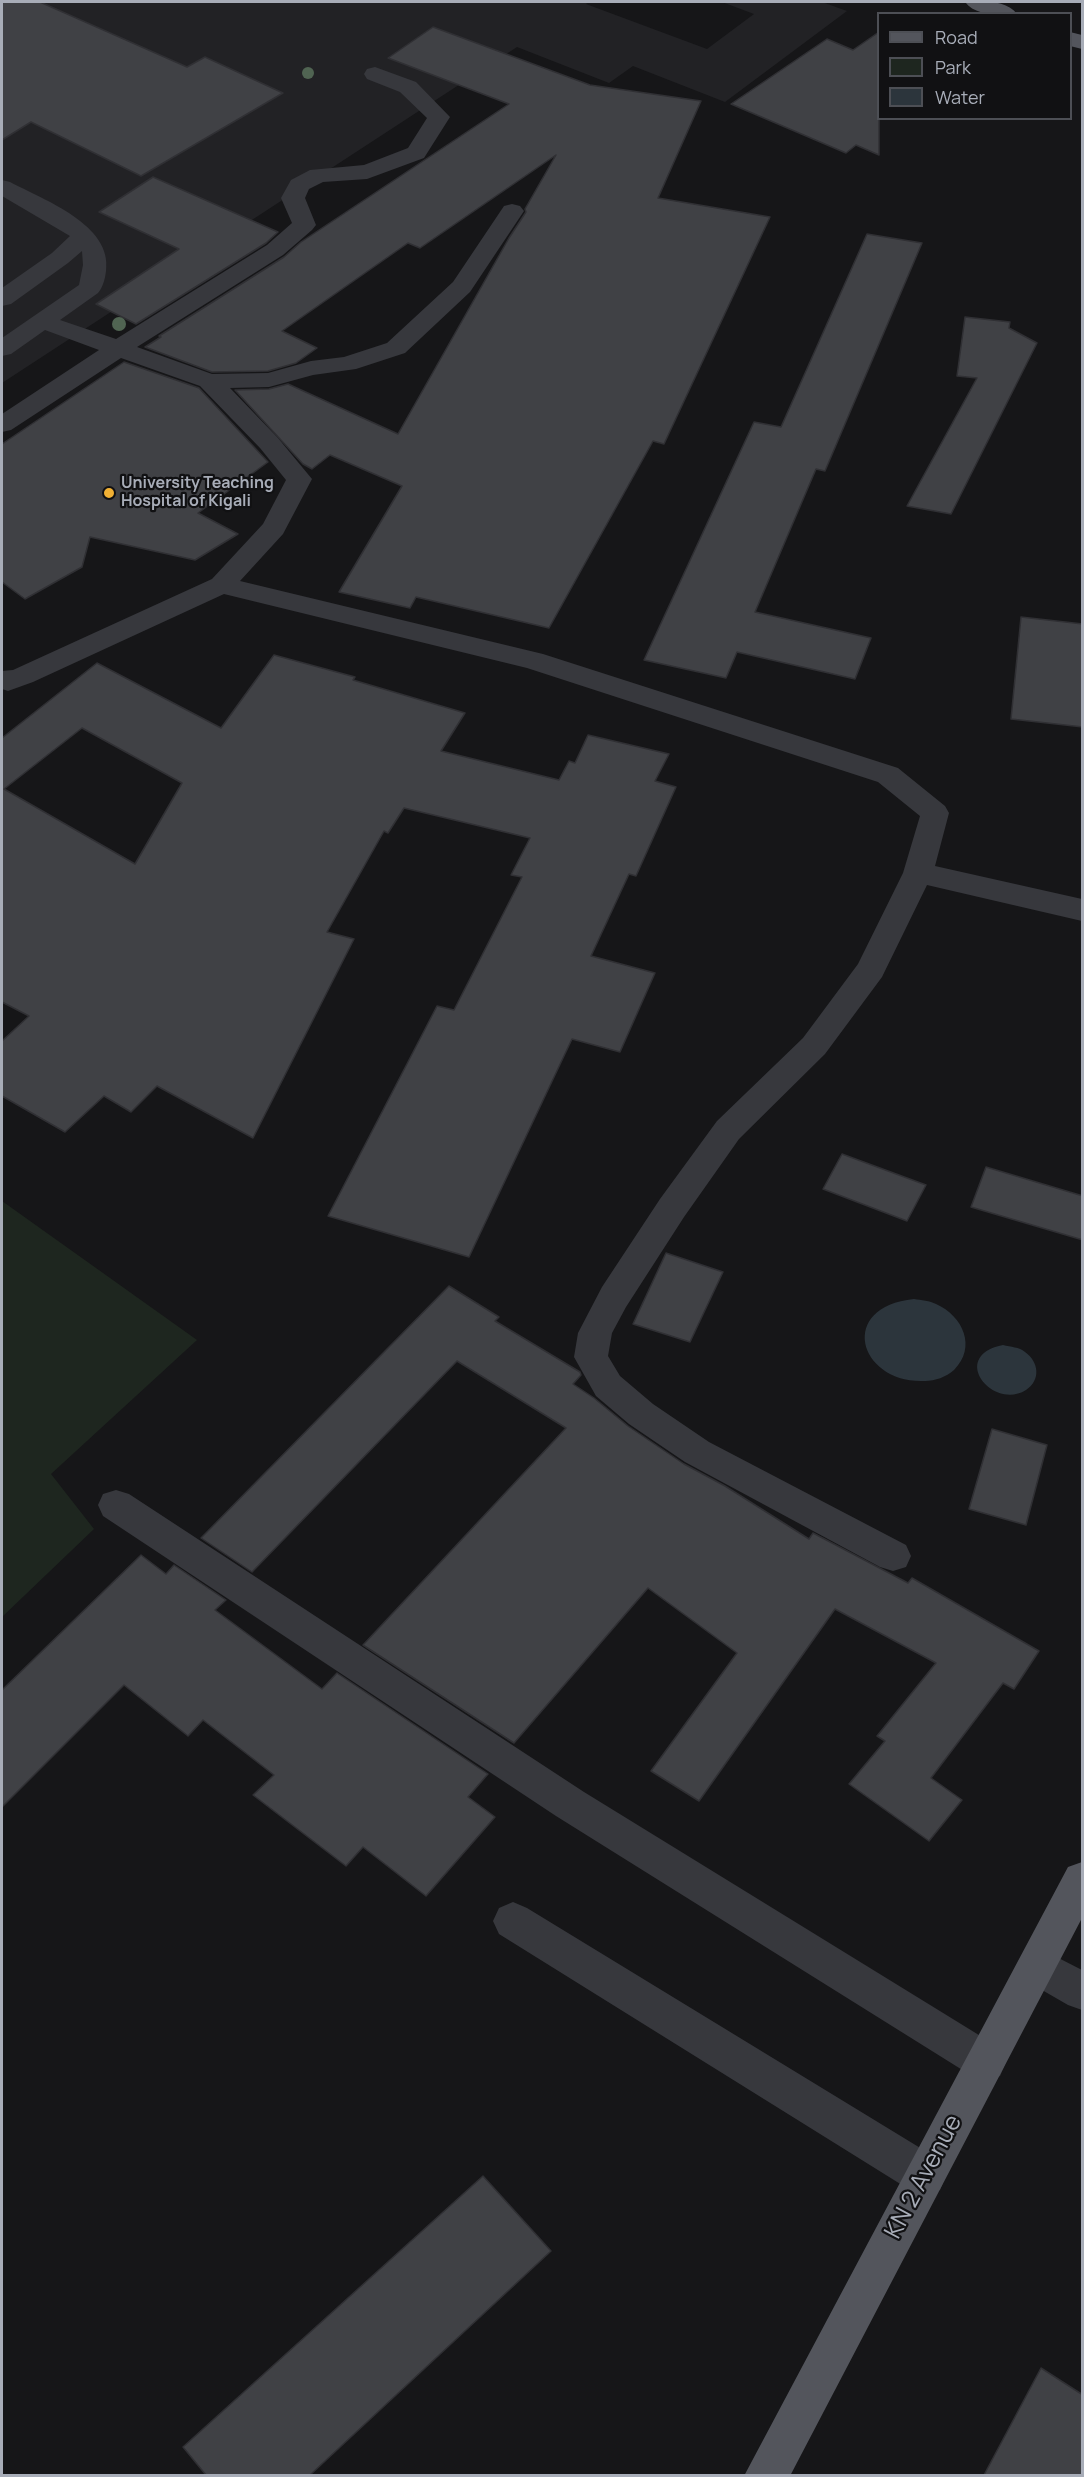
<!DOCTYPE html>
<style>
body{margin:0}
#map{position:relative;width:1084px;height:2477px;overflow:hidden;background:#161618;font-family:Manrope,sans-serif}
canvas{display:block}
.frame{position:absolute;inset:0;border:3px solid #a8adb8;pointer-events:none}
.legend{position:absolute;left:877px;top:12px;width:195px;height:108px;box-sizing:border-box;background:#111113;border:2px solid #4d4f55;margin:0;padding:8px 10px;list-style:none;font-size:18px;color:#a8adb8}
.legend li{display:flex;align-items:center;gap:12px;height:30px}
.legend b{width:30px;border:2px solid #4d4f55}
</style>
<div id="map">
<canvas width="1084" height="2477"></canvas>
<div class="frame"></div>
<ul class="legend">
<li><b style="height:8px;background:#53555c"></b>Road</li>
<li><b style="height:16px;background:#1e261f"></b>Park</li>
<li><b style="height:16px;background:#2c353c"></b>Water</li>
</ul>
</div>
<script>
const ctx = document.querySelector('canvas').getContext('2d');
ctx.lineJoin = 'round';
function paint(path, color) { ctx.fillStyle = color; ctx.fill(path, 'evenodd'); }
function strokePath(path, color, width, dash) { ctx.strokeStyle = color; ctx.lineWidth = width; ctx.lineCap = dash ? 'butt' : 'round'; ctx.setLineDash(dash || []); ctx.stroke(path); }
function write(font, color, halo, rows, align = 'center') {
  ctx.font = font + ' Manrope,sans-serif'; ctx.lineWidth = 4.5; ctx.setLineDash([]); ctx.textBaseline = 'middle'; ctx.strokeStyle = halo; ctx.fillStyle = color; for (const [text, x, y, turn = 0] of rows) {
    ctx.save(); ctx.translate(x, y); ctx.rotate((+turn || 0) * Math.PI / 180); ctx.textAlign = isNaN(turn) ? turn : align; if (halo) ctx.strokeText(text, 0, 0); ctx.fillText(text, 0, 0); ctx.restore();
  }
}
paint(new Path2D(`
 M 2,2 L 588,2 L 586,4 L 707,49 L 754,14 L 722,2 L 822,2 L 847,11 L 725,102 L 633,66 L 609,83 L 517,47 L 2,383 Z`), '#222225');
paint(new Path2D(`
 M 2,1201 L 197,1340 L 51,1474 L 94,1529 L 2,1617 Z`), '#1e261f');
paint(new Path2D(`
 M 914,1299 C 921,1300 930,1301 936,1304 C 963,1316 977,1347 954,1370 C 946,1377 935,1381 925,1381 C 859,1384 836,1307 914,1299 Z
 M 1003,1345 C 1011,1347 1019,1347 1025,1352 C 1039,1362 1041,1380 1026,1390 C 993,1411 948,1356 1003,1345 Z`), '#2c353c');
const building = new Path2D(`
 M 2,2 L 40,2 L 187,67 L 205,57 L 283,93 L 141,176 L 31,122 L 2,140 Z
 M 433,27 L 590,85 L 701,101 L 658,198 L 770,217 L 664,444 L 653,441 L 549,628 L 416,597 L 410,608 L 339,592 L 402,486 L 330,455 L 312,469 L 303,464 L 235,390 L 269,389 L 288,384 L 398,434 L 509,238 L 526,212 L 525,209 L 556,155 L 420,248 L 408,243 L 282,331 L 317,348 L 296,363 L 268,371 L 212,372 L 145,347 L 161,337 L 159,336 L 284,257 L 301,242 L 509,104 L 388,58 Z
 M 879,32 L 879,155 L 856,145 L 846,153 L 731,104 L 827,39 L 853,50 Z
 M 153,177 L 278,232 L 266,243 L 136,324 L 96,304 L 179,249 L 99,212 Z
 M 867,234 L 922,243 L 825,471 L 816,469 L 755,612 L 871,638 L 855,679 L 737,652 L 726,678 L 644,660 L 754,422 L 781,427 Z
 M 965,317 L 1010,322 L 1009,328 L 1037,343 L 951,514 L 907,506 L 977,378 L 957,376 Z
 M 124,362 L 199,388 L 268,462 L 198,513 L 238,534 L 195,560 L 90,537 L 82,567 L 25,599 L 2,582 L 2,444 Z
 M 1021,617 L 1083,624 L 1083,727 L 1011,719 Z
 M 274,655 L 355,677 L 353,680 L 465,713 L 441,751 L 559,780 L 569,761 L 575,763 L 588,735 L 669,754 L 655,781 L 676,787 L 636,876 L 629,874 L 591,956 L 655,973 L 620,1052 L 572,1039 L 469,1257 L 328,1216 L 437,1006 L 454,1010 L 522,877 L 511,875 L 530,838 L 404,808 L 388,833 L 384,831 L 327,932 L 354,939 L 253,1138 L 157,1086 L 131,1112 L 104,1096 L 65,1132 L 2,1096 L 2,1041 L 29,1016 L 2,1002 L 2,738 L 97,663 L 221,728 ZM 82,728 L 182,783 L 135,864 L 4,789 Z
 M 842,1154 L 926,1185 L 907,1221 L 823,1189 Z
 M 986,1167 L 1083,1196 L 1083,1240 L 971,1207 Z
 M 666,1253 L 723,1272 L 690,1342 L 633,1324 Z
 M 449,1286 L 499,1317 L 495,1321 L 580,1372 L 581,1375 L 573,1384 L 594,1398 L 628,1426 L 684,1464 L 725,1486 L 809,1539 L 813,1533 L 908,1583 L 912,1578 L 1039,1651 L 1014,1689 L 1003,1683 L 931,1778 L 962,1800 L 929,1841 L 849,1784 L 885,1741 L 877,1736 L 936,1663 L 835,1609 L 699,1801 L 651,1771 L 737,1653 L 648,1588 L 514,1743 L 363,1645 L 566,1428 L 457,1361 L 252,1572 L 201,1538 Z
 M 992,1429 L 1047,1445 L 1026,1525 L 969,1509 Z
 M 141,1555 L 166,1574 L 174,1565 L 226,1600 L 215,1610 L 322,1689 L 337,1673 L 488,1774 L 468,1797 L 495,1817 L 426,1896 L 363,1847 L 346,1866 L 253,1795 L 274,1775 L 203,1720 L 188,1736 L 124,1685 L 2,1807 L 2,1690 Z
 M 483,2176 L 551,2251 L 310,2475 L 206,2475 L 183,2447 Z
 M 1041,2368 L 1083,2395 L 1083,2475 L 984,2475 Z`);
paint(building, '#404145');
strokePath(building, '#303034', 1.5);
paint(new Path2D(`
 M 375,67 L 416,82 L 450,117 L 424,158 L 367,179 L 323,182 L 309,189 L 305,198 L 316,225 L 312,230 L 283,255 L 137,347 L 212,374 L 268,373 L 311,361 L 344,357 L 387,343 L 453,282 L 504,206 L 512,204 L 520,206 L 524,211 L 470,292 L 405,353 L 356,369 L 313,375 L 269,387 L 230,388 L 278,438 L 312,479 L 283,534 L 240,581 L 543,654 L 898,768 L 945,806 L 949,813 L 935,866 L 1082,899 L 1082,921 L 927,885 L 882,977 L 825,1054 L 739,1139 L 684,1217 L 626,1307 L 612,1333 L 608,1356 L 620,1376 L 653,1404 L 709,1442 L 906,1545 L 911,1556 L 906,1567 L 893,1571 L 880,1567 L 685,1462 L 629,1424 L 596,1396 L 574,1357 L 578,1333 L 602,1287 L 660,1199 L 717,1121 L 803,1038 L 858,964 L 903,873 L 920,816 L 878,782 L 527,668 L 224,594 L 33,682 L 8,691 L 2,689 L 2,671 L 13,670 L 212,579 L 263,524 L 286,480 L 260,448 L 200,386 L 121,358 L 11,430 L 2,432 L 2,414 L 99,350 L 45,330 L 11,354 L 2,356 L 2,338 L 79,285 L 83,265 L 82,251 L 68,263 L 11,304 L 2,306 L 2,288 L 52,253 L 70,236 L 2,196 L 2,180 L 10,182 C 44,200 113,225 106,271 C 105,279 103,287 98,293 L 60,320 L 116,339 L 267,245 L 292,223 L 281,198 L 291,180 L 310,170 L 364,165 L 408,148 L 427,118 L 400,92 L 367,79 L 364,74 L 367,69 Z
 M 116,1490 L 129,1494 L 584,1792 L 1000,2048 L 1006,2062 L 1000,2076 L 986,2082 L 972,2076 L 556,1816 L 103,1516 L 98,1505 L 103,1494 Z
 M 513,1902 L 527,1908 L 940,2160 L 946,2175 L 940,2190 L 925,2196 L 910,2190 L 499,1934 L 493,1921 L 499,1908 Z
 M 1037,1947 L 1082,1970 L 1082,2010 L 1068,2005 L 1023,1979 L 1017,1966 L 1023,1953 Z`), '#37383d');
paint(new Path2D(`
 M 965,2 C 981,0 1007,0 1017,14 C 1001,14 976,17 965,2 Z
 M 1070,32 L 1082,35 L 1082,49 L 1070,46 Z
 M 1082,1862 L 1082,1918 L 790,2476 L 744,2476 L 1068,1867 Z`), '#53555c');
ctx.fillStyle = '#506452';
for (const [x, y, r] of [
 [308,73,6],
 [119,324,7]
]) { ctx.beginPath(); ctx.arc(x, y, r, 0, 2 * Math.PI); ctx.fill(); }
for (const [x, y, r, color] of [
 [109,493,6,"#f2b134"]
]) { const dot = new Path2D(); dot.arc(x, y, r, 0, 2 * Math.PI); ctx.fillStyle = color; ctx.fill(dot); strokePath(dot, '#111113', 2); }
write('bold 16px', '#a8adb8', '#111113', [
 ["University Teaching",121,484],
 ["Hospital of Kigali",121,502]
], 'left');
write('24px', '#a8adb8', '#111113', [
 ["KN 2 Avenue",924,2177,-62]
]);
</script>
